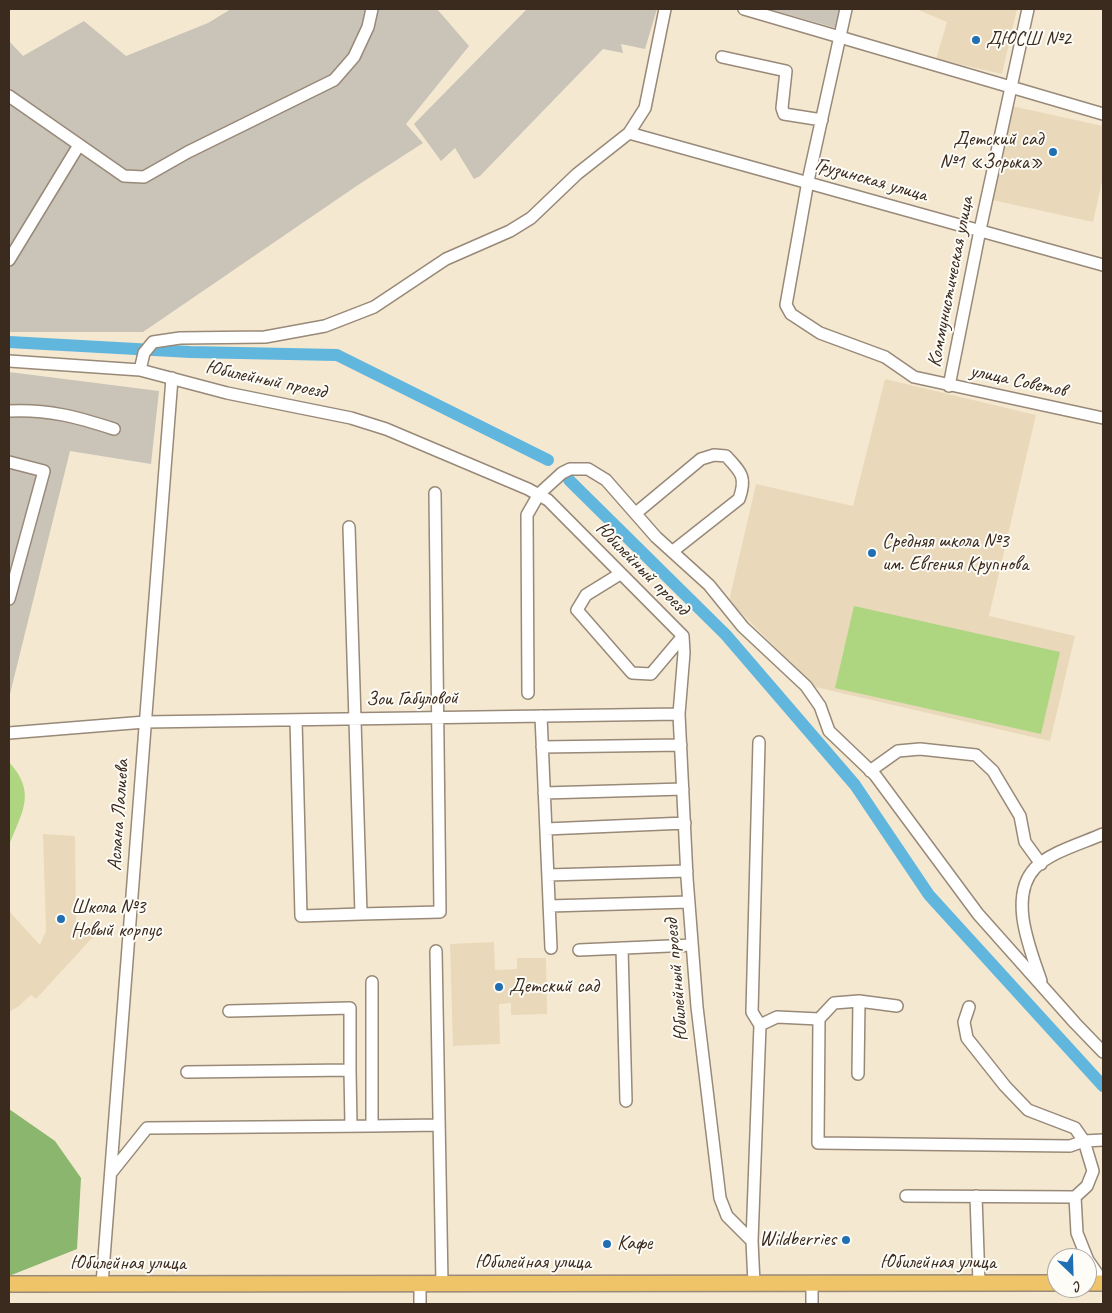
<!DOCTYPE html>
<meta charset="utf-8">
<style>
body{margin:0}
#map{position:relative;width:1112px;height:1313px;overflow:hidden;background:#f5e8d1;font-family:Caveat,sans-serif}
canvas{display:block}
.frame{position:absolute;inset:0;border:10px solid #3b2a1e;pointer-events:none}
.north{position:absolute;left:1047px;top:1248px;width:50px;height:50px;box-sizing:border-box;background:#fdfcf7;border:1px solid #afa8a0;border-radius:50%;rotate:156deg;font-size:14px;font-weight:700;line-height:20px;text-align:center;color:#3b2a1e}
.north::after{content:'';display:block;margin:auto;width:18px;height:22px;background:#1f6fb2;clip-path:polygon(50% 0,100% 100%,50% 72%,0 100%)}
</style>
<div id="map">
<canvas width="1112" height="1313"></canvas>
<div class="frame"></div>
<div class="north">С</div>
</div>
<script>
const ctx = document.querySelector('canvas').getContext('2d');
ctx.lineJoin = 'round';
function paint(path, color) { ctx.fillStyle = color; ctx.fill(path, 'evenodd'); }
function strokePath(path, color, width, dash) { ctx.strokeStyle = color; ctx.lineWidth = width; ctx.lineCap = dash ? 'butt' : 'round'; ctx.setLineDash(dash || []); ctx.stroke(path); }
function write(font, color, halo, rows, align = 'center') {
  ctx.font = font + ' Caveat,sans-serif'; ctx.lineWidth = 4; ctx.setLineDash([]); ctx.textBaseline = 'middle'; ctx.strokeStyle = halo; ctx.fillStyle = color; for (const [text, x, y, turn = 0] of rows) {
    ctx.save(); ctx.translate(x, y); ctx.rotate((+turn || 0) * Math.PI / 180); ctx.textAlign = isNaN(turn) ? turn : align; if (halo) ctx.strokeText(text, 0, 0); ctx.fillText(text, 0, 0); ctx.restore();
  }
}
paint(new Path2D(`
 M 916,9 L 1017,9 L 1002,74 L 936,59 L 947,22 Z
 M 1012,106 L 1103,126 L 1103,177 L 1093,222 L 992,200 Z
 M 885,379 L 1036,415 L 989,616 L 1075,636 L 1050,741 L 815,687 L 729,601 L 756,484 L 853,506 Z
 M 43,834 L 75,836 L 76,927 L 93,937 L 36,999 L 31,995 L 19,1006 L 9,1012 L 9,911 L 40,945 L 46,931 Z
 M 494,942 L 495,970 L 517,969 L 517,958 L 546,958 L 547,1014 L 511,1015 L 511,1003 L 499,1004 L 500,1044 L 453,1046 L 450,944 Z`), '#e9d9ba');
paint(new Path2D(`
 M 231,9 L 437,9 L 469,46 L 406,124 L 423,143 L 358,185 L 143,332 L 9,332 L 9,41 L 23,56 L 84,21 L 126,56 L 208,23 Z
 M 527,9 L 657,9 L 645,49 L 621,44 L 623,53 L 603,49 L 480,176 L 474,179 L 455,148 L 441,161 L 414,124 Z
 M 769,9 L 840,9 L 836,28 Z
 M 9,372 L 159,391 L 151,464 L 70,451 L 9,698 Z`), '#c9c3b8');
paint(new Path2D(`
 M 854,606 L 1060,652 L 1041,734 L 835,688 Z
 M 9,762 C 37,793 22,812 9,845 Z`), '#aed580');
paint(new Path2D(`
 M 9,1109 L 55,1141 L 81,1178 L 77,1249 L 9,1276 Z`), '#8ab66e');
strokePath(new Path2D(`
 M 9,342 L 190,352 L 337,355 L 548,460
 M 569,480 L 726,635 L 855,785 L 929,895 L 1103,1086`), '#61b6dd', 12);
const minor = new Path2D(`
 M 744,9 L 1103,114
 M 846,9 L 808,181 L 786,305 L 791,314 L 820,333 L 885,357 L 914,377 L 1103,418
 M 722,57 L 786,71 L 782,108 L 784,114 L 822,120
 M 9,96 L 124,176 L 144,177 L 188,152 L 334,80 L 354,57 L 368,27 L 372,9
 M 629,133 L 1103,265
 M 9,260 L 79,145
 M 9,361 L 140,370 L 227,393 L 351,418 L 386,429 L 528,489 L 548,500 L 683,636 L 684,653 L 679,714 L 687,878 L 697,1007 L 720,1198 L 727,1216 L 752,1241 L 754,1283
 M 140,370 L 144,353 L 153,342 L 180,338 L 265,337 L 325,326 L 374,307 L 446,259 L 510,231 L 531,218 L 577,174 L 629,133 L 645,108 L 665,9
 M 949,386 L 980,230 L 1028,9
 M 9,411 C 48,409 77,417 114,429
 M 9,462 L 44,471 L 9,599
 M 636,513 L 701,459 L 714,455 L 726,456 C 741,472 747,477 739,499 L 673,551
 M 349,527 L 361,914 L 440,912 L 435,493
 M 620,574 L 586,595 L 577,610 L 632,673 L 651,674 L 683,636
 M 528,693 L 527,515 L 539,494 L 562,473 L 570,469 L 588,469 L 606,480 L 656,537 L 709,585 L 743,627 L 806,686 L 820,706 L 829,731 L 875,775 L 978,914 L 1075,1023 L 1103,1052
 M 541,716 L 551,948
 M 296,720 L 301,916 L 361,914
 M 9,733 L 145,722 L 679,714
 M 759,742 L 752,1012 L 760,1025
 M 542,747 L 681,745
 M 870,771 L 898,751 L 920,749 L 976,755 L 993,771 L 1020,816 L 1025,842 L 1041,864
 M 544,793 L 683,789
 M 546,829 L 685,823
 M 548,875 L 687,871
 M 549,906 L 689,902
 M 622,948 L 626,1101
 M 579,950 L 692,945
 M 436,951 L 442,1283
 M 1041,981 C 1030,949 1008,897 1035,868 C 1050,852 1083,843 1103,834
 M 372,982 L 372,1126 L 439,1125
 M 229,1011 L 350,1008 L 350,1070
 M 819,1019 L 818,1143 L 1070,1146 L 1084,1141 L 1103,1140
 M 187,1072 L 350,1070 L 351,1126
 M 858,1074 L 859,1001
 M 111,1173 L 147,1128 L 372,1126
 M 906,1196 L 1075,1197 L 1087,1186 L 1093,1171 L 1084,1141 L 1075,1128 L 1028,1110 L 1005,1086 L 967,1038 L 964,1022 L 969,1007
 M 976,1196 L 979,1283
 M 1075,1197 L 1077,1233 L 1087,1258
 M 752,1241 L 760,1025 L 777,1017 L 819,1019 L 834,1003 L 859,1001 L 897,1006
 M 1087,1259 L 1103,1282
 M 812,1283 L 812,1304
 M 102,1284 L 172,378
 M 420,1304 L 420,1283`);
const major = new Path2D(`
 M 1087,1283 L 1103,1283
 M 9,1284 L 1057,1283`);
strokePath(minor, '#988978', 14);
strokePath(major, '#988978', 18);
strokePath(minor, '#fff', 11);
strokePath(major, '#efc469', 15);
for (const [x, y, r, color] of [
 [976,40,5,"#1f6fb2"],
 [1053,152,5,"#1f6fb2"],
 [872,553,5,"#1f6fb2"],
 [61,919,5,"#1f6fb2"],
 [499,987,5,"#1f6fb2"],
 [846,1240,5,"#1f6fb2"],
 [607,1244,5,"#1f6fb2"]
]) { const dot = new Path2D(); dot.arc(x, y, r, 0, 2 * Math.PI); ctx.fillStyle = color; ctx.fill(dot); strokePath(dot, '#fdfcf7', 2); }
write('20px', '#3b2a1e', '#fdfcf7', [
 ["ДЮСШ №2",986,40],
 ["Детский сад",1043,140,"right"],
 ["№1 «Зорька»",1043,163,"right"],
 ["Средняя школа №3",882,542],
 ["им. Евгения Крупнова",882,565],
 ["Школа №3",71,908],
 ["Новый корпус",71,931],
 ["Детский сад",509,987],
 ["Wildberries",836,1240,"right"],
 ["Кафе",617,1244]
], 'left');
write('20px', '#3b2a1e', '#fdfcf7', [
 ["Грузинская улица",871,180,16],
 ["Коммунистическая улица",951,282,-79],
 ["Юбилейный проезд",266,380,12],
 ["улица Советов",1018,381,12],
 ["Юбилейный проезд",642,569,45],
 ["Зои Габуловой",412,699,-1],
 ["Аслана Лалиева",119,815,-86],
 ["Юбилейный проезд",677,980,-95],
 ["Юбилейная улица",533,1263],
 ["Юбилейная улица",938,1263],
 ["Юбилейная улица",128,1264]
]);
</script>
